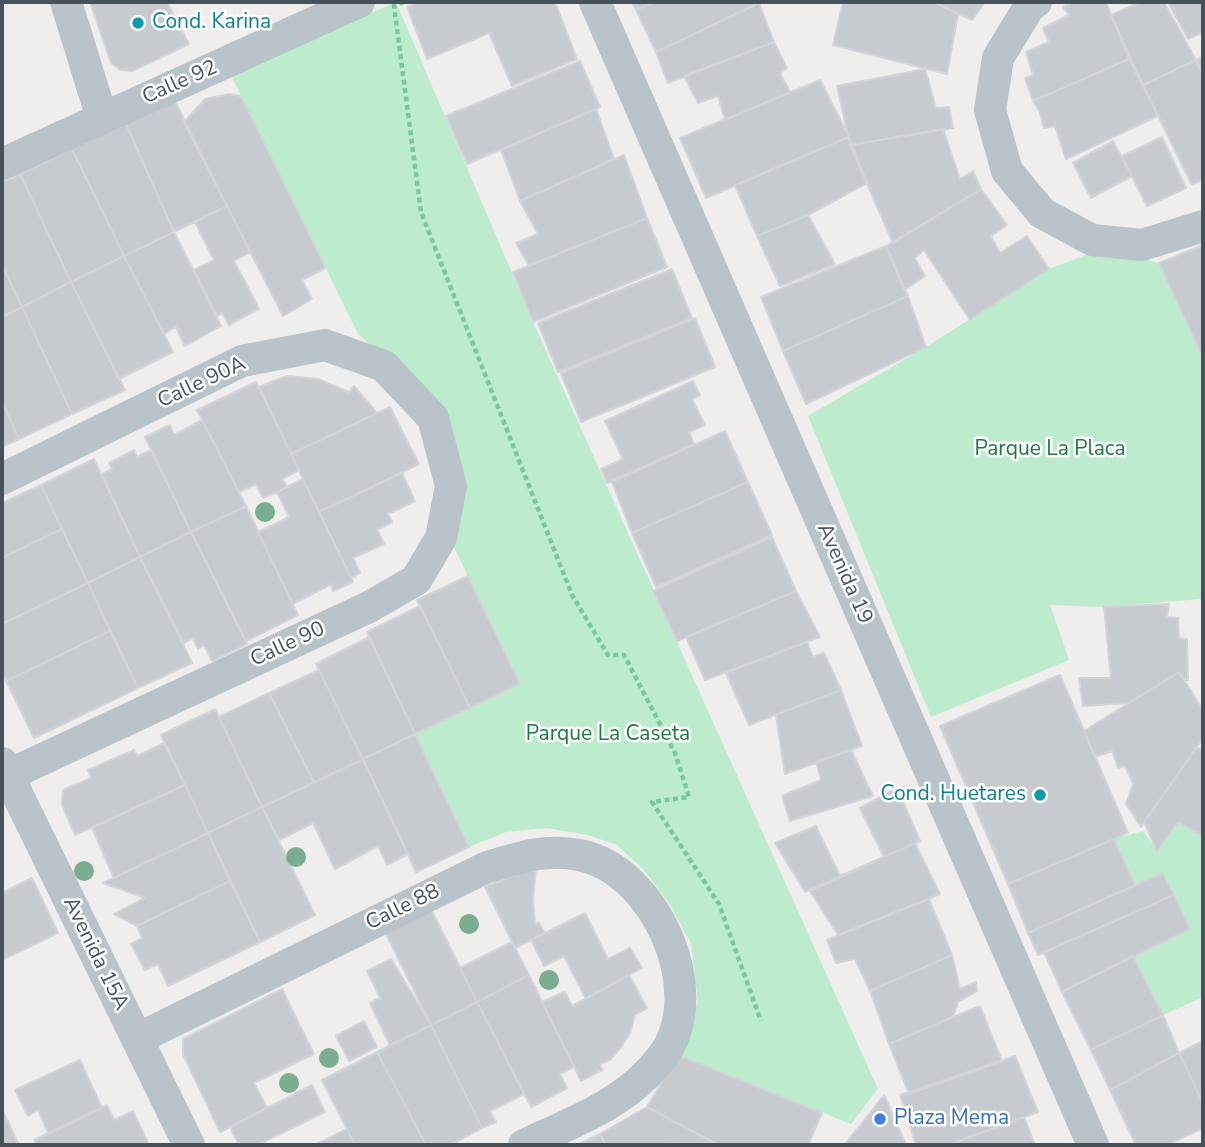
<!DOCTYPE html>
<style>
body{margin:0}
#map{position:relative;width:1205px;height:1147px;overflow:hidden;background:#f0eded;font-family:"Nunito Sans",sans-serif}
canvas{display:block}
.frame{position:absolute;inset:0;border:4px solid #46525a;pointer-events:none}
</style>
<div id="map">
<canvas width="1205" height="1147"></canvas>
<div class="frame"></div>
</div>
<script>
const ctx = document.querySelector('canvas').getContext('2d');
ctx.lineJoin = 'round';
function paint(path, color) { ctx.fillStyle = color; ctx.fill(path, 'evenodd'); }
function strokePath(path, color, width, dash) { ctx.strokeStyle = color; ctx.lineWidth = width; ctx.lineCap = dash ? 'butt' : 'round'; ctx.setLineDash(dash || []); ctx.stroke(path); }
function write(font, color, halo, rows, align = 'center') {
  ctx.font = font + ' "Nunito Sans",sans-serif'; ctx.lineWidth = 5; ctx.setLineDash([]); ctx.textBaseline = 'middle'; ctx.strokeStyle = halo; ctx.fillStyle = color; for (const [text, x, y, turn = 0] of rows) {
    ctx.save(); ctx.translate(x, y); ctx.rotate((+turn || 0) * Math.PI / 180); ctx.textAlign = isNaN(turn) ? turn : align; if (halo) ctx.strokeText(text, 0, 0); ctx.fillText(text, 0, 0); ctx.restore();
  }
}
paint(new Path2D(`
 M 396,2 L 533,322 L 878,1089 L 851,1124 L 678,1055 L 698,1002 L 691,943 L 669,903 L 643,869 L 617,845 L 588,835 L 547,828 L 506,832 L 469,847 L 415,734 L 520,684 L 452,543 L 462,512 L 460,465 L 410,377 L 358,334 L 231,75 Z
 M 1104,248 L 1159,263 L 1203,358 L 1201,599 L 1104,607 L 1050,605 L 1069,660 L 931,717 L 808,416 L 926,347 L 1049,269 Z
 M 1178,822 L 1203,836 L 1203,997 L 1163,1015 L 1133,956 L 1190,929 L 1163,873 L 1135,885 L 1114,839 L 1143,831 L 1157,850 Z`), '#bdeccc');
const building = new Path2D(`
 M 90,2 L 167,2 L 189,44 L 132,71 L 120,70 L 111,63 Z
 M 420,2 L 555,2 L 577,59 L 512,86 L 489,33 L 427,59 L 407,7 Z
 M 632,2 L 654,2 L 636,10 Z
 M 654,2 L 758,2 L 759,3 L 656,52 L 636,10 Z
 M 843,2 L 933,2 L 958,14 L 947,74 L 833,45 Z
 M 933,2 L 985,2 L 972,20 Z
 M 1074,2 L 1106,2 L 1129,59 L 1033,101 L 1025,78 L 1033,75 L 1026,52 L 1049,42 L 1043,28 L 1069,15 L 1063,7 Z
 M 1141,2 L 1164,2 L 1196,60 L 1143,85 L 1111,15 Z
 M 1168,2 L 1203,2 L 1203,32 L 1188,39 Z
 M 759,3 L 774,42 L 668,83 L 656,52 Z
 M 774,42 L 787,68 L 780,73 L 790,92 L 725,120 L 718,96 L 698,103 L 684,76 Z
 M 1203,57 L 1203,75 L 1196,60 Z
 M 1129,59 L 1158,116 L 1066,159 L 1055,126 L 1044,128 L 1040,112 L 1033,101 Z
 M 1196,60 L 1203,75 L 1203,179 L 1192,185 L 1143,85 Z
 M 580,61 L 600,107 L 467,164 L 446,116 Z
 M 925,69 L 936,108 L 949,107 L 953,128 L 850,145 L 837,86 Z
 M 820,80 L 849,137 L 706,198 L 680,138 Z
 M 229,94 L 241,96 L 326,268 L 302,280 L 312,299 L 283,316 L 184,122 L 205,99 Z
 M 175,101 L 227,206 L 174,232 L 126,124 Z
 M 596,109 L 614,159 L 520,201 L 501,150 Z
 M 126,124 L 174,232 L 124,256 L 72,149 Z
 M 943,129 L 960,179 L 973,171 L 981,189 L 893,243 L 850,145 Z
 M 849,137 L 867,183 L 808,215 L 757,236 L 735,185 Z
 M 1162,137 L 1186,188 L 1147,206 L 1122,156 Z
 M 1113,141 L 1132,176 L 1091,198 L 1073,163 Z
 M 72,149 L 124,256 L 71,282 L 20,174 Z
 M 624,155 L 647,218 L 529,266 L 516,243 L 538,234 L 520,201 Z
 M 20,174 L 71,282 L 22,307 L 2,265 L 2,182 Z
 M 981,189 L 1007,225 L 991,236 L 1000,253 L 1027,236 L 1049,269 L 970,320 L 924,250 L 915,258 L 925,276 L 904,290 L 886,246 Z
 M 227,206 L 250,252 L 234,261 L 259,309 L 229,325 L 222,313 L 217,316 L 194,270 L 214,260 L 195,222 Z
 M 808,215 L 835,264 L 780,286 L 757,236 Z
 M 647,218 L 667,267 L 533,322 L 513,272 Z
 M 174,232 L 221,326 L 185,346 L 176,327 L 164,334 L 124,256 Z
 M 1203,245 L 1203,358 L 1159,263 Z
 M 886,246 L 908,296 L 783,351 L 761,297 Z
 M 124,256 L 173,352 L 119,379 L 71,282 Z
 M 2,265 L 22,307 L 2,317 Z
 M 672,269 L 692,318 L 558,372 L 538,323 Z
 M 71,282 L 125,390 L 72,414 L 22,307 Z
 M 908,296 L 926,347 L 806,404 L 783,351 Z
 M 22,307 L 72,414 L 19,439 L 2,402 L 2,317 Z
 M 695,318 L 715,367 L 581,422 L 561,373 Z
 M 287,376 L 318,379 L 349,392 L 354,386 L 377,413 L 291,454 L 259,387 Z
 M 693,381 L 700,395 L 692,399 L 705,425 L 689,432 L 694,444 L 607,483 L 601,469 L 623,459 L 605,421 Z
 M 256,382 L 299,470 L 282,479 L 287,487 L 263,498 L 256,484 L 239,492 L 197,410 Z
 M 2,402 L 19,439 L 2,447 Z
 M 390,407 L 419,464 L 319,512 L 291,454 Z
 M 202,420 L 246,506 L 191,532 L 145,437 L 170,425 L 174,435 Z
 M 725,431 L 748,482 L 632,533 L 612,482 Z
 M 134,450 L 137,457 L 151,450 L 191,532 L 140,557 L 102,474 L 112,469 L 109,463 Z
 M 94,459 L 140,557 L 88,583 L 41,485 Z
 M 402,473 L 415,501 L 388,514 L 392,522 L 377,530 L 384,544 L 353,558 L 360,573 L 351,578 L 319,512 Z
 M 303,479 L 353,582 L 333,591 L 331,584 L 293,604 L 258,532 L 289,517 L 277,492 Z
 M 748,482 L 772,535 L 656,587 L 632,533 Z
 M 41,485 L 62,529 L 2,558 L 2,503 Z
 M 246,506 L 298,615 L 246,641 L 191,532 Z
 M 62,529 L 88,583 L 2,624 L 2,558 Z
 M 191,532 L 247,644 L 212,661 L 204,645 L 198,649 L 193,638 L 184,643 L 140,557 Z
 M 772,537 L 796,591 L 677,641 L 653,591 Z
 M 140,557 L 192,663 L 138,688 L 88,583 Z
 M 468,576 L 520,684 L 470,708 L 417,600 Z
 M 88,583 L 110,631 L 6,681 L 2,672 L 2,624 Z
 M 796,591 L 820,637 L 705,680 L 686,637 Z
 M 1169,604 L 1167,617 L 1178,618 L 1179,638 L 1187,639 L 1188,680 L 1184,680 L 1179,672 L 1129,703 L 1083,706 L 1079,678 L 1111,678 L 1104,607 Z
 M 420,606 L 470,708 L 415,734 L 367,632 Z
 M 110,631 L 138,688 L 34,738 L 6,681 Z
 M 369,637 L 415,734 L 363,759 L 316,664 Z
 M 807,642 L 813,657 L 824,653 L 841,690 L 749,725 L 726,673 Z
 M 319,670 L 363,759 L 314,783 L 269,693 Z
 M 1179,672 L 1203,710 L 1203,738 L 1141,827 L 1126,804 L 1133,784 L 1125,766 L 1118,768 L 1112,751 L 1095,757 L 1084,731 Z
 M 1060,675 L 1128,833 L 1008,884 L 940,726 Z
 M 841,690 L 862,746 L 785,774 L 776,715 Z
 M 269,693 L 314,783 L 262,807 L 219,717 Z
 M 215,709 L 262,807 L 208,833 L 161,735 Z
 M 415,734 L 469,847 L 416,872 L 363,759 Z
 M 164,743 L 185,785 L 75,835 L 62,805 L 63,790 L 91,778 L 88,770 L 134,750 L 137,756 Z
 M 1197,747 L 1203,751 L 1203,836 L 1178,822 L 1157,851 L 1144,822 Z
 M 851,750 L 873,796 L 790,821 L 782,796 L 821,780 L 816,762 Z
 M 363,759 L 408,854 L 387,865 L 378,846 L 335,869 L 313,823 L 279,840 L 262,807 Z
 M 185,785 L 208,833 L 114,878 L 92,828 Z
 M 897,788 L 920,841 L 805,892 L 775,843 L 816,826 L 840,876 L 884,857 L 860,808 Z
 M 262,807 L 315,915 L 260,942 L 208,833 Z
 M 208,833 L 230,881 L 137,926 L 114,914 L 145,898 L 103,883 Z
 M 1114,839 L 1135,885 L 1028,933 L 1008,884 Z
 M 915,843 L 940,894 L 838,935 L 810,891 Z
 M 536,866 L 533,900 L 535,924 L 539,923 L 545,933 L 515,948 L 485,887 Z
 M 1163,873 L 1174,895 L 1038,955 L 1028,933 Z
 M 32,878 L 58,933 L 2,960 L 2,893 Z
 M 230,881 L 260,942 L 168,986 L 158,964 L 145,970 L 131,944 L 142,938 L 137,926 Z
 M 1174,895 L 1190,929 L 1062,992 L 1044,952 Z
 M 929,899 L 952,955 L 870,991 L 855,959 L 836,963 L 827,940 Z
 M 431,909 L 477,1002 L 431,1025 L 385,932 Z
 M 585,913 L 608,959 L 630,948 L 642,968 L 586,999 L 564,956 L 544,966 L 531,940 Z
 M 512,942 L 529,975 L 477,1002 L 460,968 Z
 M 952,955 L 960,989 L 976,982 L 977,991 L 958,1002 L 953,1017 L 889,1044 L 870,991 Z
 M 1133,956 L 1163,1015 L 1091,1050 L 1062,992 Z
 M 391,959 L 431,1025 L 390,1045 L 370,1003 L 380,998 L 367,971 Z
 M 529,975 L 574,1067 L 560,1074 L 567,1088 L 531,1107 L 477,1002 Z
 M 629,975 L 647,1008 L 635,1015 L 630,1033 L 621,1047 L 610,1060 L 600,1064 L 602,1070 L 581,1081 L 542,1002 L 565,992 L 572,1006 Z
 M 282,989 L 314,1054 L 254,1083 L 267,1108 L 220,1132 L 183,1054 L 183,1039 Z
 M 477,1002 L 524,1094 L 490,1111 L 496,1122 L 482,1128 L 431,1025 Z
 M 980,1006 L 1002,1061 L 909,1094 L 889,1044 Z
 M 1163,1015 L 1179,1053 L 1110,1090 L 1091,1050 Z
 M 364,1021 L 377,1047 L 349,1061 L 336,1036 Z
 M 431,1025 L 482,1128 L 450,1145 L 426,1145 L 377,1052 Z
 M 1203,1041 L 1203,1103 L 1179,1053 Z
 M 377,1052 L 426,1145 L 355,1145 L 322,1080 Z
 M 1179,1053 L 1203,1103 L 1203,1128 L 1167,1145 L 1136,1145 L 1110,1090 Z
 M 678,1055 L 822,1113 L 808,1145 L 719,1145 L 647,1107 Z
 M 1015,1056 L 1038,1112 L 948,1145 L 916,1145 L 900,1095 Z
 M 80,1060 L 102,1108 L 49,1134 L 38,1110 L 28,1116 L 15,1090 Z
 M 312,1085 L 325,1112 L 257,1145 L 239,1145 L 230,1127 Z
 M 884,1095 L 906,1145 L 841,1145 L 846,1143 Z
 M 107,1105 L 114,1120 L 133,1111 L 149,1145 L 37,1145 L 34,1140 Z
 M 647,1107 L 715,1143 L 606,1145 L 600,1134 Z
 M 2,1109 L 18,1143 L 14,1145 L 2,1145 Z
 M 1024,1117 L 1035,1145 L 948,1145 Z
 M 347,1129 L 355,1145 L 315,1145 Z
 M 600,1134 L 606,1145 L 577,1145 Z`);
paint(building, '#c7cbd0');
strokePath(building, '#d2d4d9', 2);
strokePath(new Path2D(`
 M 404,2 L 394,6 L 421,212 L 572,595 L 608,655 L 624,655 L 675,753 L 689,797 L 652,802 L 719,904 L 761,1021`), '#77c99b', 4.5, [5, 3.5]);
strokePath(new Path2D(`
 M 66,2 L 102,118
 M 595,2 L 1093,1145
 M 1036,2 L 1029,7 L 998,58 L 990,110 L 1007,171 L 1042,213 L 1092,240 L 1142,245 L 1203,226
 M 2,164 L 359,2
 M 2,479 L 242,361 L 325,345 L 384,366 L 433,418 L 451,486 L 441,538 L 416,580 L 369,607 L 2,778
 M 2,763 L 189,1145
 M 137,1039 L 485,868 C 517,858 545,848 579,855 C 655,869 711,993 662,1057 C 626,1104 575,1121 524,1145`), '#b9c3ca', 32);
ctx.fillStyle = '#7bad90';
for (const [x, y] of [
 [265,512],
 [296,857],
 [84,871],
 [469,924],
 [549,980],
 [329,1058],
 [289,1083]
]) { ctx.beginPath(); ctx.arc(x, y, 10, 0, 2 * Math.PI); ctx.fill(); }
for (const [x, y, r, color] of [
 [138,23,7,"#0f9aa8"],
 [1040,795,7,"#0f9aa8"],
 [880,1119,7,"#3f7fe0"]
]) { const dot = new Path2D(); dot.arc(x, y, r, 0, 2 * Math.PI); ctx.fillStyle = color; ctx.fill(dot); strokePath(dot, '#fff', 2.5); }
write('21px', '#0d838f', '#fff', [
 ["Cond. Karina",152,23],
 ["Cond. Huetares",1026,795,"right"]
], 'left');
write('21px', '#46525a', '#fff', [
 ["Calle 92",180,83,-24],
 ["Calle 90A",202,383,-25],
 ["Avenida 19",844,574,66],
 ["Calle 90",288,645,-25],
 ["Calle 88",403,908,-26],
 ["Avenida 15A",95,954,64]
]);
write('21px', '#1b7843', '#fff', [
 ["Parque La Placa",1050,450],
 ["Parque La Caseta",608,735]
]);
write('21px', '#366cbe', '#fff', [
 ["Plaza Mema",894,1119]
], 'left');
</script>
